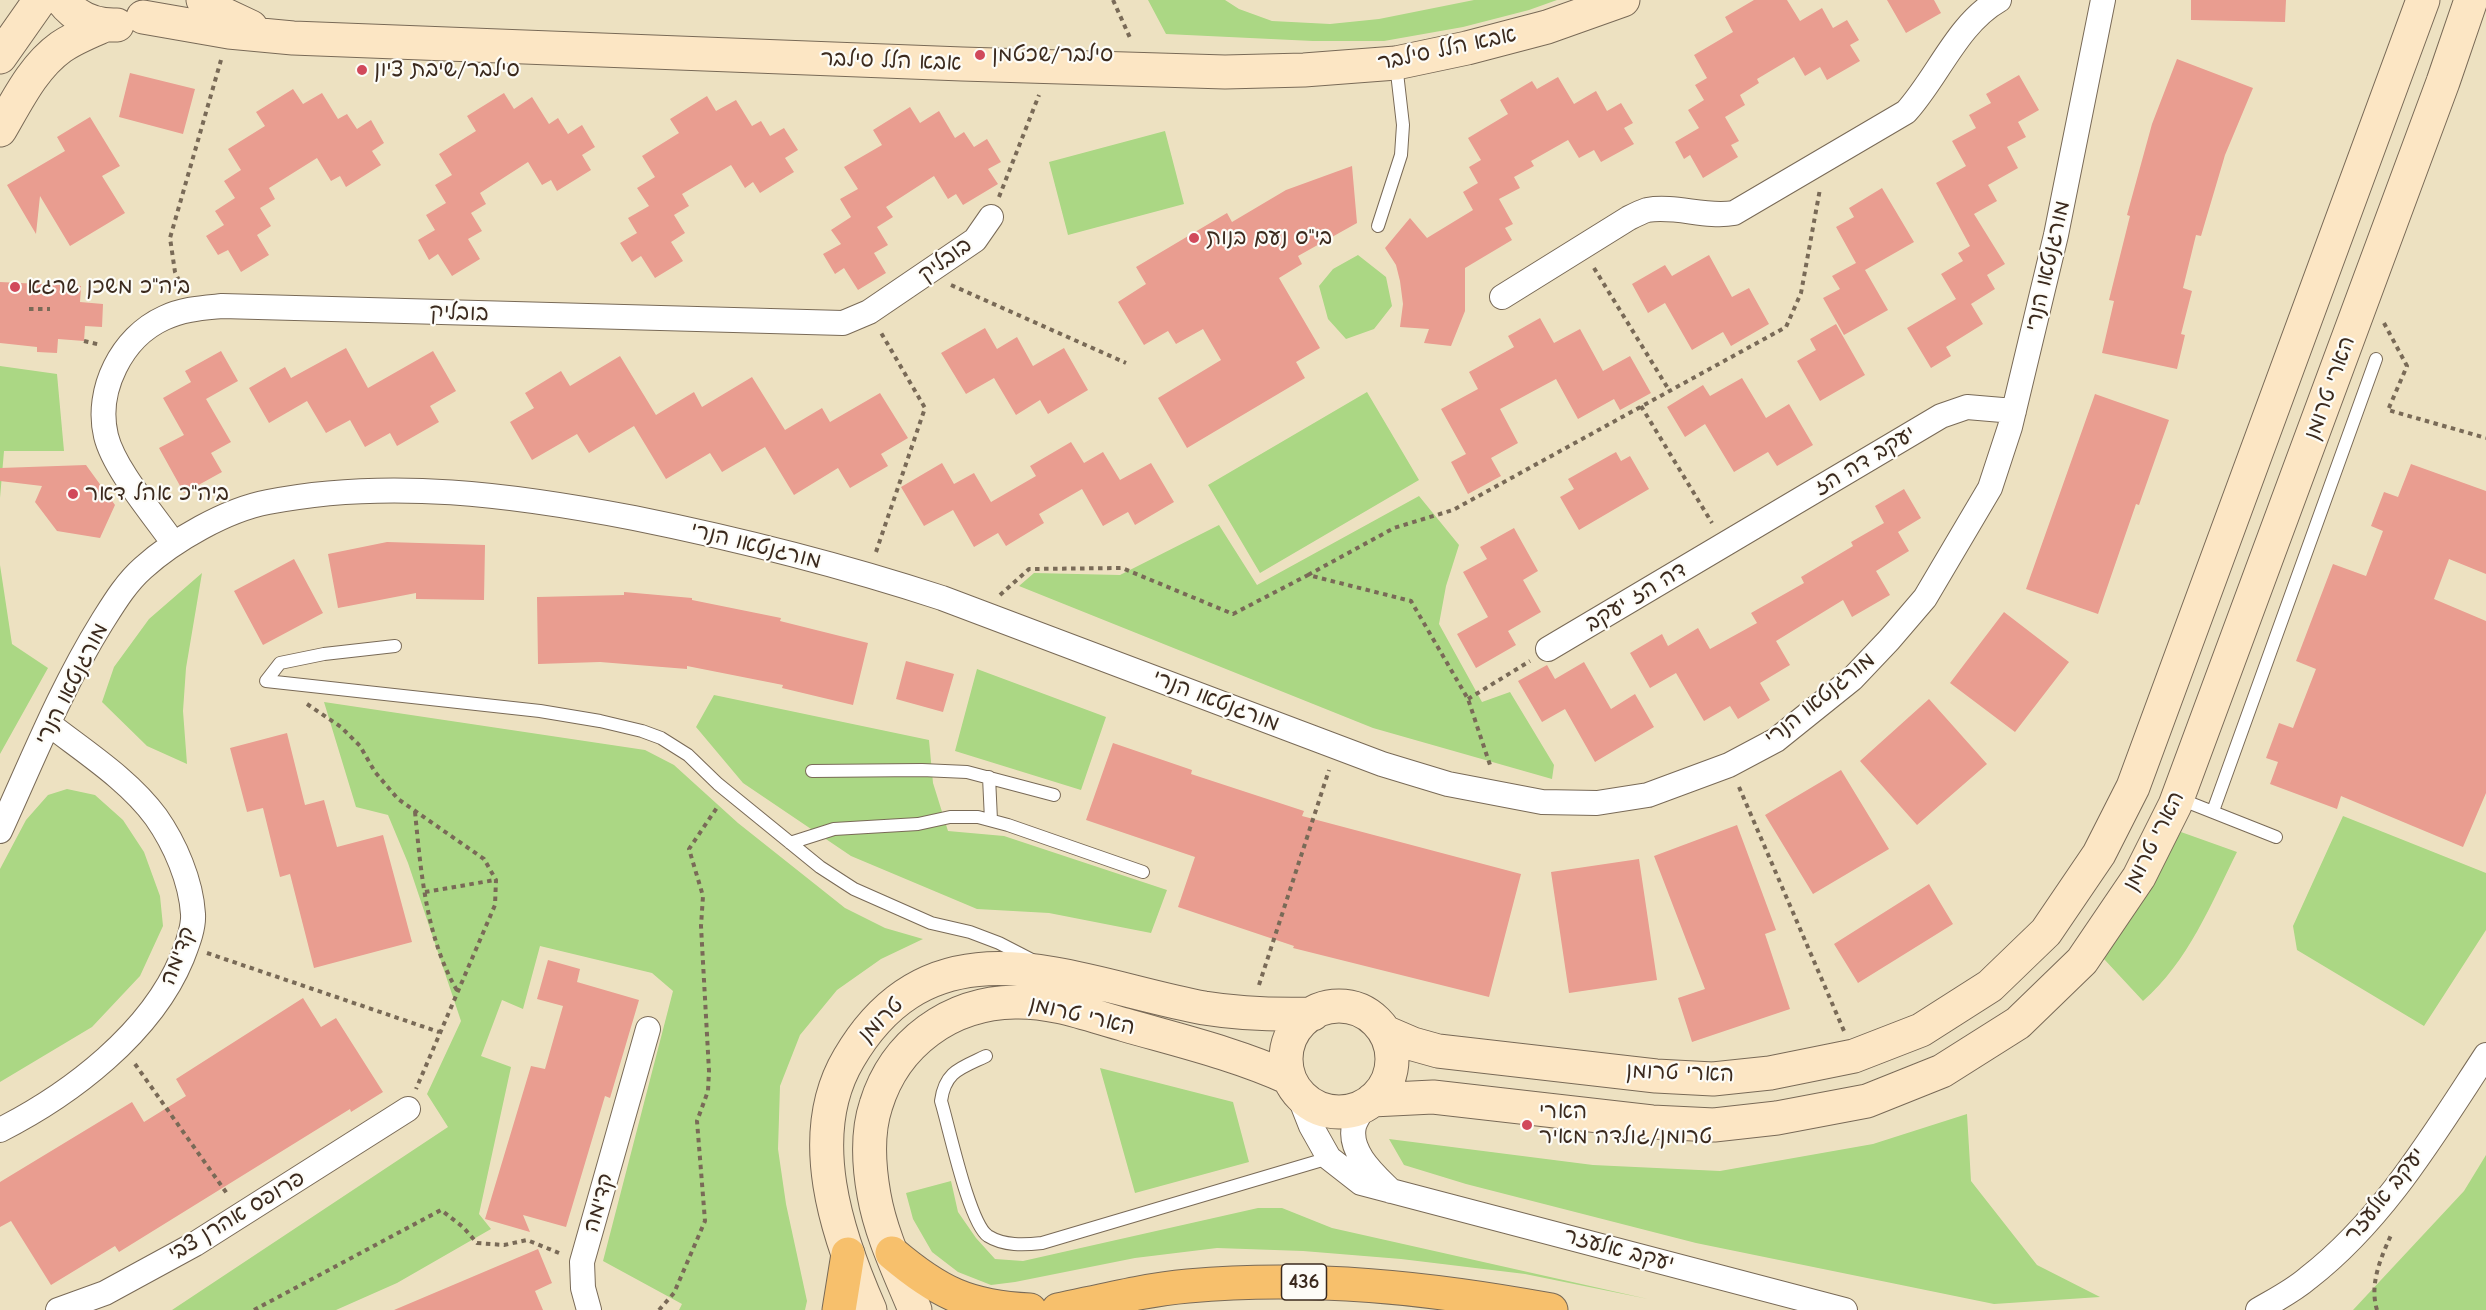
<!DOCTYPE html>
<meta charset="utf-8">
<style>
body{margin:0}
canvas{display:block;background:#ede1c1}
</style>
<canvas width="2486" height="1310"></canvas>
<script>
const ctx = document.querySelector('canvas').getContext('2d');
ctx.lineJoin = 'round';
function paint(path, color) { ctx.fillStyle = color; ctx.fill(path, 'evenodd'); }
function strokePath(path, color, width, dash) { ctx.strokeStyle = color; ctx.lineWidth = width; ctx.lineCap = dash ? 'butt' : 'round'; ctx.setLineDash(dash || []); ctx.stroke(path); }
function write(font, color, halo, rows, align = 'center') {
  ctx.font = font + ' "Comic Neue","Playpen Sans Hebrew",sans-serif'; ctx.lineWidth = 4.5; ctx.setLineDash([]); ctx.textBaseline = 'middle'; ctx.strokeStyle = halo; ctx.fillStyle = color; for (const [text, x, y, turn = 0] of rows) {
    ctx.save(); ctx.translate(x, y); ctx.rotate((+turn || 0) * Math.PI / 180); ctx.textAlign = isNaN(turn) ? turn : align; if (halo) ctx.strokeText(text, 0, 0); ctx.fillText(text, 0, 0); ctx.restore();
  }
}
paint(new Path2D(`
 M 1148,0 L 1225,0 L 1239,9 L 1272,21 L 1330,24 L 1379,19 L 1474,0 L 1557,0 L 1529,10 L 1463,27 L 1384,41 L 1313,41 L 1166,34 Z
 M 1165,131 L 1184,204 L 1068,235 L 1049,162 Z
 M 1358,255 L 1386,277 L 1392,306 L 1374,329 L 1346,339 L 1328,319 L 1319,286 L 1333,269 Z
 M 0,366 L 57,374 L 64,451 L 4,451 L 0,498 Z
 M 1367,392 L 1419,480 L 1260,573 L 1208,485 Z
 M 1419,496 L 1459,545 L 1446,586 L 1439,624 L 1482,702 L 1510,692 L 1554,765 L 1552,779 L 1373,728 L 1019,586 L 1034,573 L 1120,575 L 1219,525 L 1257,585 Z
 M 0,565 L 12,644 L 48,668 L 0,754 Z
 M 202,573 L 186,668 L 183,711 L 187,764 L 147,746 L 102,702 L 114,667 L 149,619 Z
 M 977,669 L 1106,717 L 1081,790 L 955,751 Z
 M 714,695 L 929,740 L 933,783 L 948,831 L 1004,836 L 1167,890 L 1151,933 L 1049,913 L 977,909 L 851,856 L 743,783 L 696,727 Z
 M 324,702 L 645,750 L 674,765 L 738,823 L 845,908 L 885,928 L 923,939 L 881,959 L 837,990 L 800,1035 L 780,1086 L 778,1149 L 786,1204 L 807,1301 L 805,1310 L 679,1310 L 682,1304 L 603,1261 L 673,991 L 652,973 L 540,946 L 523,1009 L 502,1000 L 481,1056 L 511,1067 L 479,1214 L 491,1229 L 397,1283 L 336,1310 L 172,1310 L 448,1127 L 427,1094 L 461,1021 L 408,863 L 388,815 L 356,807 Z
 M 67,789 L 95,795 L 123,820 L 144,852 L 160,896 L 163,926 L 140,976 L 92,1027 L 0,1082 L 0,869 L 26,820 L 48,795 Z
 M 2343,816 L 2486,873 L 2486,930 L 2424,1026 L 2297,950 L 2293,926 Z
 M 2181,832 L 2237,852 C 2211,904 2188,962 2143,1001 L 2104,959 Z
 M 1100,1068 L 1233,1102 L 1249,1162 L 1135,1193 Z
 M 1967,1114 L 1971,1181 L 2037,1265 L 2100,1297 L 1994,1304 L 1696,1243 L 1466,1184 L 1404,1165 L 1389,1139 L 1593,1165 L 1720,1171 L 1873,1144 Z
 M 2486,1155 L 2486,1310 L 2353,1310 L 2464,1191 Z
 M 951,1181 L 958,1212 L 976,1238 L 995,1259 L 1023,1261 L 1258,1208 L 1282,1208 L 1332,1228 L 1648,1299 L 1525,1274 L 1401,1259 L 1303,1251 L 1217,1248 L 1135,1258 L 1015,1282 L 991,1285 L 958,1272 L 932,1252 L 913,1219 L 906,1193 Z`), '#abd784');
paint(new Path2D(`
 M 1754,0 L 1787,0 L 1800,21 L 1822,8 L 1833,28 L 1847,20 L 1859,40 L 1850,45 L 1860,61 L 1827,80 L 1820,67 L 1805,76 L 1794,57 L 1757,79 L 1759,83 L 1740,95 L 1745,105 L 1725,117 L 1739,141 L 1731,145 L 1738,157 L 1703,178 L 1690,155 L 1684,159 L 1675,142 L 1699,128 L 1688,110 L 1704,100 L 1695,85 L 1707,78 L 1694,55 L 1733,32 L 1725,17 Z
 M 1887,0 L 1934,0 L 1941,13 L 1906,33 Z
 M 2191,0 L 2286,0 L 2285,22 L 2191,20 Z
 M 2177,59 L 2253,88 L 2225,155 L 2201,236 L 2196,235 L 2183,288 L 2192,291 L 2181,334 L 2185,335 L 2177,369 L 2102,353 L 2114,301 L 2109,300 L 2130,216 L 2127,215 L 2152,124 Z
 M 130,73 L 195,89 L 183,134 L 119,117 Z
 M 2019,75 L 2039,110 L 2018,122 L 2026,137 L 2007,147 L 2018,168 L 1988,185 L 1997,201 L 1974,214 L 2005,264 L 1987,275 L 1995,289 L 1971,304 L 1983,324 L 1946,347 L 1951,356 L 1931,368 L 1907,328 L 1956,299 L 1941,274 L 1963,261 L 1958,253 L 1970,246 L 1936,183 L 1966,166 L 1952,141 L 1976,128 L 1969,115 L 1991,103 L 1986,94 Z
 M 1558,77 L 1574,104 L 1596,91 L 1607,111 L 1621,103 L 1633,123 L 1624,128 L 1634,144 L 1601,162 L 1594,150 L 1579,158 L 1568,140 L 1531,161 L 1534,166 L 1514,177 L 1520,188 L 1499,199 L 1513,224 L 1505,228 L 1512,240 L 1465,268 L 1465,311 L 1451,346 L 1424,343 L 1429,329 L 1400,327 L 1403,304 L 1400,281 L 1396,265 L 1385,248 L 1410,218 L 1427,238 L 1473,210 L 1463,192 L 1478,183 L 1469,167 L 1481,160 L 1468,138 L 1508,114 L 1500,100 L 1532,81 L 1537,89 Z
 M 293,89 L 303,104 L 322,93 L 338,119 L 347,114 L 357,129 L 371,120 L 384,143 L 372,151 L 381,165 L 346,187 L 340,176 L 331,181 L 317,158 L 269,188 L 275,199 L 260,208 L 271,226 L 257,235 L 269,255 L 241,272 L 228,250 L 218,255 L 206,236 L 224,225 L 215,211 L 235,198 L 224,181 L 241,170 L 228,149 L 265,126 L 256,112 Z
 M 504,93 L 514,109 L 532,97 L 549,124 L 558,118 L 568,134 L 582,125 L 595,147 L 582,155 L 591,170 L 557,191 L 551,180 L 542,185 L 528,162 L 480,193 L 486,204 L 471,213 L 482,231 L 468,239 L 480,259 L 452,276 L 438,254 L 429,260 L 418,240 L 435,230 L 426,215 L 446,203 L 435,185 L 452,175 L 439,154 L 476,131 L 467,116 Z
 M 707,96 L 716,111 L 736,100 L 752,126 L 761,121 L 770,136 L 784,128 L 798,150 L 785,158 L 794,172 L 760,193 L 753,182 L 745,188 L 731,165 L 682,194 L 689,206 L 674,215 L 685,233 L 671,242 L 683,261 L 655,278 L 641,256 L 632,262 L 620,243 L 637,233 L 628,218 L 649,206 L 637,188 L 655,177 L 642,156 L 679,133 L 670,119 Z
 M 910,107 L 920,123 L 939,111 L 955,138 L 964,132 L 974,147 L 987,139 L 1001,162 L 988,169 L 998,184 L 963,205 L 956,194 L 948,199 L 934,176 L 886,207 L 893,217 L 877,227 L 888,245 L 874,253 L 886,273 L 858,290 L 844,268 L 835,274 L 823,254 L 841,244 L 831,230 L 851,217 L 840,199 L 858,189 L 844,167 L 882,145 L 873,130 Z
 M 90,117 L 120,166 L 102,176 L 125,213 L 70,246 L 40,196 L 36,234 L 7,185 L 65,151 L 57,137 Z
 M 1352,166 L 1357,223 L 1298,256 L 1302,264 L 1279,278 L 1320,348 L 1296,362 L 1305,378 L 1187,448 L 1158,398 L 1221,360 L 1203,329 L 1176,344 L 1168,331 L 1144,345 L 1118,302 L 1146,284 L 1136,267 L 1227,213 L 1232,222 L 1286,190 Z
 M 1882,188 L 1914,242 L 1865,270 L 1888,310 L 1844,335 L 1823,298 L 1840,289 L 1832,276 L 1856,263 L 1836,227 L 1854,217 L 1849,208 Z
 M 1709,255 L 1732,297 L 1749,288 L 1769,324 L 1731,346 L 1723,332 L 1692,350 L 1665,303 L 1648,313 L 1632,284 L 1665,265 L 1672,276 Z
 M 0,282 L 81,286 L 80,302 L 103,304 L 102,327 L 85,326 L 84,341 L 58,339 L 57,353 L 37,352 L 37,347 L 0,343 Z
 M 1540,318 L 1554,343 L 1580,329 L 1603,371 L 1630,356 L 1651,393 L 1620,410 L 1614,399 L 1578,419 L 1556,379 L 1500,409 L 1518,443 L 1491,458 L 1501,476 L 1468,494 L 1451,462 L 1466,454 L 1441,409 L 1478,389 L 1469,372 L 1514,347 L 1508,336 Z
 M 1836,324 L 1865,375 L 1820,401 L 1797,361 L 1816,350 L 1810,339 Z
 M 985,328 L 997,349 L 1017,337 L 1033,366 L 1064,348 L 1088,390 L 1048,414 L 1040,400 L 1016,415 L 994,378 L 966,394 L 941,353 Z
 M 346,348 L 368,388 L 433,351 L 456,391 L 430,406 L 439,422 L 397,446 L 390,433 L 365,447 L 350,420 L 326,433 L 307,401 L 269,423 L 249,388 L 285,367 L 291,378 Z
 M 221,351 L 238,381 L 206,399 L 231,442 L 211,453 L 222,472 L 184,493 L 159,448 L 184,435 L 163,398 L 191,382 L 185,371 Z
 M 620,356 L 656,415 L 694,392 L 702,407 L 752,377 L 785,430 L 822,408 L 830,422 L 880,393 L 908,438 L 881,454 L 888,466 L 850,488 L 838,468 L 794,495 L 765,447 L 722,472 L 710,453 L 666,479 L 634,426 L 589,453 L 577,434 L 532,460 L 510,422 L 534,408 L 525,393 L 561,371 L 570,386 Z
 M 1742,378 L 1766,418 L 1789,404 L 1813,445 L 1777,466 L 1768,452 L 1734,472 L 1705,424 L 1685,437 L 1667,407 L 1703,385 L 1710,396 Z
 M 2095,394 L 2169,420 L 2139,505 L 2136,504 L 2098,614 L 2026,589 Z
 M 1071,442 L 1084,463 L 1103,452 L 1120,480 L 1151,463 L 1174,502 L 1135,525 L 1128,512 L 1103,526 L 1082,489 L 1039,514 L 1044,523 L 1006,546 L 998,533 L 974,547 L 953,510 L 924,526 L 901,487 L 942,463 L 954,484 L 974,473 L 991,502 L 1036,476 L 1030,466 Z
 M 1616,452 L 1621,461 L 1630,456 L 1649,489 L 1579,530 L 1560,497 L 1574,489 L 1568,479 Z
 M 2411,464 L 2486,491 L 2486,574 L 2449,559 L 2434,599 L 2486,621 L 2486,793 L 2463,847 L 2341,796 L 2337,809 L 2270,784 L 2278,762 L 2266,758 L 2279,723 L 2293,728 L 2316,669 L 2296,661 L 2333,564 L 2366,576 L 2383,531 L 2371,526 L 2384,492 L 2398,497 Z
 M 86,465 L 115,505 L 100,538 L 57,531 L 35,502 L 42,486 L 0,481 L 0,468 Z
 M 1904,489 L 1921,518 L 1898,532 L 1909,551 L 1876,571 L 1890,595 L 1852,617 L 1843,600 L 1776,641 L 1790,665 L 1760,683 L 1770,700 L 1738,719 L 1730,706 L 1704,721 L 1676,673 L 1650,688 L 1630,653 L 1662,634 L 1668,646 L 1698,628 L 1710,649 L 1757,623 L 1751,613 L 1804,583 L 1801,577 L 1853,546 L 1851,542 L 1884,523 L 1875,506 Z
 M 1514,528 L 1538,571 L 1523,580 L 1541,612 L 1508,631 L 1516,645 L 1476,668 L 1457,634 L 1488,617 L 1463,572 L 1487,559 L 1480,547 Z
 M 387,542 L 485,545 L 484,600 L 416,599 L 416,593 L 338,608 L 328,554 Z
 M 294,559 L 323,613 L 263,645 L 234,591 Z
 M 624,592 L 692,598 L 692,600 L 781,618 L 780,621 L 868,643 L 853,705 L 782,688 L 783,685 L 687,666 L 687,669 L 600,662 L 538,664 L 537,597 L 624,595 Z
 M 2004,612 L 2069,662 L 2015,732 L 1950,683 Z
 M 906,661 L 954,674 L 943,712 L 896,699 Z
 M 1584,662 L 1611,709 L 1635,694 L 1654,727 L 1595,762 L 1565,709 L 1542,722 L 1518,681 L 1547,665 L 1555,679 Z
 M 1929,699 L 1987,764 L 1917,825 L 1860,761 Z
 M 287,733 L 305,805 L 324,800 L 337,847 L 383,835 L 412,942 L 314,968 L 290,874 L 280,877 L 263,808 L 247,812 L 230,748 Z
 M 1113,743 L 1192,770 L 1191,774 L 1304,811 L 1302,816 L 1521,874 L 1489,997 L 1293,948 L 1294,946 L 1178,907 L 1195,857 L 1086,820 Z
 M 1841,770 L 1889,849 L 1813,894 L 1765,815 Z
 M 1737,825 L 1776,930 L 1765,934 L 1790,1009 L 1692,1042 L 1678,998 L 1705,989 L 1654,856 Z
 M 1639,859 L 1657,980 L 1569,993 L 1551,872 Z
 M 1929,884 L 1953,924 L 1858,983 L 1834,944 Z
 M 548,960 L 580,969 L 577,982 L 639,1000 L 610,1098 L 605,1096 L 566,1227 L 523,1215 L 530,1232 L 485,1219 L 531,1066 L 545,1069 L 563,1006 L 537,999 Z
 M 303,998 L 321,1027 L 336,1018 L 383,1092 L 351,1112 L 350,1109 L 119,1252 L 115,1246 L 51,1285 L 11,1221 L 0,1227 L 0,1182 L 132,1102 L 144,1122 L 186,1096 L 176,1079 Z
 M 538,1249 L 552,1283 L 535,1291 L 543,1310 L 394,1310 Z`), '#e99d90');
const lane = new Path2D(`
 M 1378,226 L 1401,155 L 1403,125 L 1396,64
 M 395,646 L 324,654 L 280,663 L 266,681 L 540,711 L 600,721 L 642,731 L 661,738 L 688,755 L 718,784 L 820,867 L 854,889 L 931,923 L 970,932 L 999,943 L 1032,960
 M 812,771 L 922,770 L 967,772 L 1054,795
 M 989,777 L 991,820
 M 2180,799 L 2276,837
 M 2213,811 L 2376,359
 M 790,843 L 834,829 L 918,824 L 950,817 L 978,817 L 1008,825 L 1143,872
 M 986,1056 C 961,1068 945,1071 941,1101 C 949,1127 969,1223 988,1236 C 1004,1246 1024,1245 1042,1243 L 1329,1158`);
const street = new Path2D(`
 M 1502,297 L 1629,218 C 1635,215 1641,212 1647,210 C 1676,205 1705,218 1734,213 L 1906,112 C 1938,77 1957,24 1999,0
 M 174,544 C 154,515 114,469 106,436 C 95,390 122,337 164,318 C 183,309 202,308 222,306 L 843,323 L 869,312 L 975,240 L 991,217
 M 1548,649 L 1941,416 L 1967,407 L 2014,411
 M 0,831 C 32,761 61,688 102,622 C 114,603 126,583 143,568 C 174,540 226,510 268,502 C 389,478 514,495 634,518 C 738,539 841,565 942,598 L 1382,764 L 1448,784 L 1542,802 L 1597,803 L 1648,795 L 1729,765 L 1776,740 L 1852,679 L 1889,640 L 1925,598 L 1990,488 L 2010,427 L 2056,235 L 2103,0
 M 1298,1093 L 1311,1126 L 1329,1158 L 1361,1183 L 1845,1310
 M 1365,1105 C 1362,1111 1356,1119 1354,1126 C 1348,1152 1375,1175 1391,1191
 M 0,1130 C 71,1094 151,1033 182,958 C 187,945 194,928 193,914 C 191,881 175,844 156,817 C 129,780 85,752 49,724
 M 58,1310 L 105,1293 L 195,1244 L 408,1109
 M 589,1310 L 583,1288 L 582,1262 L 648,1029
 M 2258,1310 C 2275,1300 2293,1291 2308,1278 C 2384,1219 2434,1134 2486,1055`);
const secondary = new Path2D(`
 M 62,0 C 76,18 94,26 117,25
 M 203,0 L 217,11 L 251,27
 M 143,17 L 229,32 L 293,38 L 962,64 L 1225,72 L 1304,70 L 1396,63 L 1467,48 L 1547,27 L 1623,0
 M 0,57 L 40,0
 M 0,130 C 17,101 33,67 61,47 C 74,38 89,32 103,26
 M1286 1059a53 53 0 1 1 106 0a53 53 0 1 1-106 0Z
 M 1385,1032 L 1413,1044 L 1438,1051 L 1656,1076 L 1713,1079 L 1770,1073 L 1854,1056 L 1921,1030 L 1990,986 L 2046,932 L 2099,854 L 2133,787 L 2423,0
 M 1372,1100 L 1433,1097 L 1652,1122 L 1714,1125 L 1777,1118 L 1867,1101 L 1942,1071 L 2018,1023 L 2082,961 L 2139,877 L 2175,805 L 2443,82 L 2471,0
 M 870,1310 C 837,1235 803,1135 849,1058 C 935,911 1076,984 1204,1008 C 1241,1014 1276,1015 1313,1014
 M 915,1310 C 900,1273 881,1235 874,1195 C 869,1167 867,1132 876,1105 C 895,1043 950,1003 1015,1002 C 1053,1001 1089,1015 1125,1025 C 1181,1041 1236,1054 1289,1078`);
const primary = new Path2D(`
 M 892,1253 C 939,1293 969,1307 1030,1310
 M 839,1310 L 848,1254
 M 1058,1310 C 1101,1301 1144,1290 1188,1286 C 1310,1275 1431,1288 1551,1310`);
strokePath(lane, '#796a57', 14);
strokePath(street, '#796a57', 26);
strokePath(secondary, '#796a57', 35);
strokePath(primary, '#796a57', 35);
strokePath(new Path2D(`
 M 1113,0 L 1131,40
 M 999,197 L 1039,95
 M 1594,268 L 1669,390
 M 951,285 L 1126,363
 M 183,289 L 175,272 L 170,238 L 221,60
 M 29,309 L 50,309
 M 2384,323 L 2407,366 L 2388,410 L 2486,438
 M 84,341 L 101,345
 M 1641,406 L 1712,523
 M 876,552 L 925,408 L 880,331
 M 1308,575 L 1394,528 L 1453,510 L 1786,327 L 1801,293 L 1820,189
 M 1000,595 L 1029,569 L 1122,568 L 1233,614 L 1308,575 L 1411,601 L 1468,699 L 1491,768
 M 1468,699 L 1530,661
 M 307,704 L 341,727 L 360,746 L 375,772 L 398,799 L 484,859 L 496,880 L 495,905 L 416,1089
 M 1739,787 L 1844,1031
 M 415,812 C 421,872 426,939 458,992
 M 425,892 L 495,880
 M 207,953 L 439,1032
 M 1259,985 L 1329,770
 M 135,1064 L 228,1195
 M 254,1310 L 441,1210 L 463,1227 L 477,1243 L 504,1245 L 527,1240 L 559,1253
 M 659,1310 L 674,1293 L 705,1221 L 697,1121 L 708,1091 L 709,1071 L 701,926 L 703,896 L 689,849 L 718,806
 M 2377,1310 C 2369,1284 2381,1257 2392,1233`), '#796a57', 4, [4.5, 4.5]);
strokePath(lane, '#fff', 12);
strokePath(street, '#fff', 24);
strokePath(secondary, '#fce6c4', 33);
strokePath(primary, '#f7c06c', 33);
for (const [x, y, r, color] of [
 [980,55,6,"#d1495b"],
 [362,70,6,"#d1495b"],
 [1194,238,6,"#d1495b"],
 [15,287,6,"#d1495b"],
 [73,494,6,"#d1495b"],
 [1527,1125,6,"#d1495b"]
]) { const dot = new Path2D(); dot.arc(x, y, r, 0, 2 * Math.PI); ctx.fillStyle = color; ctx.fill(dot); strokePath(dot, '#fdfcf7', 2); }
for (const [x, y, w] of [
 [1304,1282,45]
]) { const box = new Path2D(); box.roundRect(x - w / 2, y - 18, w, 36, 4.5); ctx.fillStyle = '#fdfcf7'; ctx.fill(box); strokePath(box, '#3b2a1e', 1.5); }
write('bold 21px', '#3b2a1e', null, [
 ["436",1304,1282]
]);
write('22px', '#3b2a1e', '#fdfcf7', [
 ["אבא הלל סילבר",1447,49,-12],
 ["אבא הלל סילבר",891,61,2],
 ["בובליק",945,260,-36],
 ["מורגנטאו הנרי",2048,266,-77],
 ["בובליק",459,313,2],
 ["הארי טרומן",2330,388,-70],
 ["יעקב דה הז",1865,461,-31],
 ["מורגנטאו הנרי",756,546,14],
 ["דה הז יעקב",1636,597,-31],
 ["מורגנטאו הנרי",72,684,-63],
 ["מורגנטאו הנרי",1820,699,-39],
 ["מורגנטאו הנרי",1216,701,21],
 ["הארי טרומן",2154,841,-63],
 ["קדימה",178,956,-69],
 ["הארי טרומן",1082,1016,13],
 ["טרומן",881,1020,-45],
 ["הארי טרומן",1680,1073,2],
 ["יעקב אלעזר",2385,1195,-51],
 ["קדימה",599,1203,-74],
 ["פרופס אהרן צבי",237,1216,-31],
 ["יעקב אלעזר",1619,1250,15]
]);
write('22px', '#3b2a1e', '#fdfcf7', [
 ["סילבר/שכטמן",992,55],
 ["סילבר/שיבת ציון",374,70],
 ["בי\"ס נעם בנות",1206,238],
 ["ביה\"כ משכן שרגא",27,287],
 ["ביה\"כ אהל דאר",85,494],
 ["הארי",1539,1112],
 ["טרומן/גולדה מאיר",1539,1137]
], 'left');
</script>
